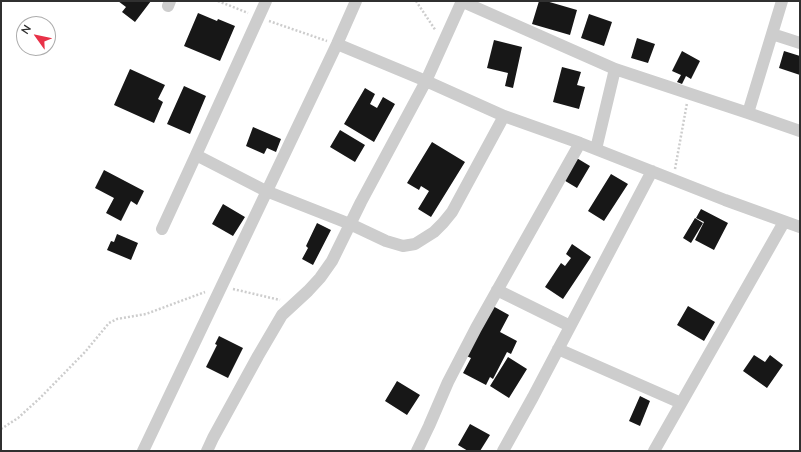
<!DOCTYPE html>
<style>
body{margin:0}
#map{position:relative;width:801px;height:452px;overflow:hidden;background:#fff;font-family:"Nunito Sans",sans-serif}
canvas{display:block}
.frame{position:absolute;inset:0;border:2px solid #303030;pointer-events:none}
.north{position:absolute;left:16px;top:16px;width:40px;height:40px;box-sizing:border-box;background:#fff;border:1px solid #acacac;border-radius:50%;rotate:303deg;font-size:11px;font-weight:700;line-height:16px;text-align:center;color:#303030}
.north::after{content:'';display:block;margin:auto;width:14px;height:18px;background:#e83148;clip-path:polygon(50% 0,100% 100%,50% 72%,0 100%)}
</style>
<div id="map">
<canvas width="801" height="452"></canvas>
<div class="frame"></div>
<div class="north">N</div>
</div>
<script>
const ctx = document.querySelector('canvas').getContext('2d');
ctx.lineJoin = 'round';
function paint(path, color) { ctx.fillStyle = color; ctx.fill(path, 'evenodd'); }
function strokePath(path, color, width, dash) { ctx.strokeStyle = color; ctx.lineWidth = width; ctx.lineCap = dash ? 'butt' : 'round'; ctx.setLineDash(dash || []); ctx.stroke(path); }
paint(new Path2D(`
 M 118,1 L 151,1 L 135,22 L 122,12 L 126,7 Z
 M 539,1 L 546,1 L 577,10 L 570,35 L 532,24 Z
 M 198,13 L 217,21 L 218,19 L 235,26 L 220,61 L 184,46 Z
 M 589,14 L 612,22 L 604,46 L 581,38 Z
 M 637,38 L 655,44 L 648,63 L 631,58 Z
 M 494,40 L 522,47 L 513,88 L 505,86 L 508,73 L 487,68 Z
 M 682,51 L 700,61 L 691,79 L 686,76 L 682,84 L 677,82 L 681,75 L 672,71 Z
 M 784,51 L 800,56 L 800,75 L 779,68 Z
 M 562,67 L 581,72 L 577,85 L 585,87 L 579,109 L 553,102 Z
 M 130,69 L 165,85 L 158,99 L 163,102 L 154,123 L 114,105 Z
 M 184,86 L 206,96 L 190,134 L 167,124 Z
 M 365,88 L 375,94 L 370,104 L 377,108 L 383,97 L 395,104 L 374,142 L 344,124 Z
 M 253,127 L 281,139 L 276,152 L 267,148 L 264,154 L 246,146 Z
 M 340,130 L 365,145 L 355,162 L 330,147 Z
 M 432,142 L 465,162 L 431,217 L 418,209 L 429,191 L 421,186 L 419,190 L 407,183 Z
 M 575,157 L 590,166 L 577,188 L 562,179 Z
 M 104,170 L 144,191 L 137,205 L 131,201 L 121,221 L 106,213 L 114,198 L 95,188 Z
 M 611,174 L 628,184 L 604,221 L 588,211 Z
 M 223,204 L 245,217 L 233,236 L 212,224 Z
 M 701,209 L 728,223 L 714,250 L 695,240 L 704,222 L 696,218 Z
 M 695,218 L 703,223 L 691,243 L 683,238 Z
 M 317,223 L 331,230 L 313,265 L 302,259 L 308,248 L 306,246 Z
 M 117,234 L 138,243 L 131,260 L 107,250 L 111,241 L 114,242 Z
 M 572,244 L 591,257 L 563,299 L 545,287 L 561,263 L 565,266 L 571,258 L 566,254 Z
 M 491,305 L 509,315 L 500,332 L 517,341 L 511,354 L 507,352 L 493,379 L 490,377 L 486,385 L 463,373 L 471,358 L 464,355 Z
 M 688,306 L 715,322 L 704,341 L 677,325 Z
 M 219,336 L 243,348 L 228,378 L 206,367 L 217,345 L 215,344 Z
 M 754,355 L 765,362 L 770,355 L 783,365 L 767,388 L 743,371 Z
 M 508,357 L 527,369 L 509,398 L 490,386 Z
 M 397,381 L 420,395 L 407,415 L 385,401 Z
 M 640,396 L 650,401 L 640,426 L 629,421 Z
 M 470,424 L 490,435 L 480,451 L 468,451 L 458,445 Z`), '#171717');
strokePath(new Path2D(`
 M 218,1 L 248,13
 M 416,1 L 436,31
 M 269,21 L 327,41
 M 675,169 L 687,103
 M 233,289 L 280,300
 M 1,429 L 18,418 L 40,398 L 85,352 L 109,323 L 117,319 L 146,314 L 205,292`), '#cdcdcd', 2.5, [2, 2]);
strokePath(new Path2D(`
 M 461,1 L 615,69 L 748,113 L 800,131
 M 168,6 L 170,1
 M 772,34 L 800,43
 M 337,44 L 426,81 L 504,116 L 580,143 L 725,200 L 800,227
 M 748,113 L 782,1
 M 596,149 L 615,69
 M 196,155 L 266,191 L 350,224 L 386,241 L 403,246 L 415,244 L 434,232 L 443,223 L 452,212 L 504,116
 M 162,229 L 196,155 L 266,1
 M 497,290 L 570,326
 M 558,349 L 681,403
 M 143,451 L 337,44 L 356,1
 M 207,451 L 213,438 L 258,356 L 282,315 L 308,291 L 320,278 L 332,261 L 361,202 L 426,81 L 462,1
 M 417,451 L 429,426 L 448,382 L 476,328 L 580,143
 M 503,451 L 533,397 L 652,171
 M 654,451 L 784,222`), '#cdcdcd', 12);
</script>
